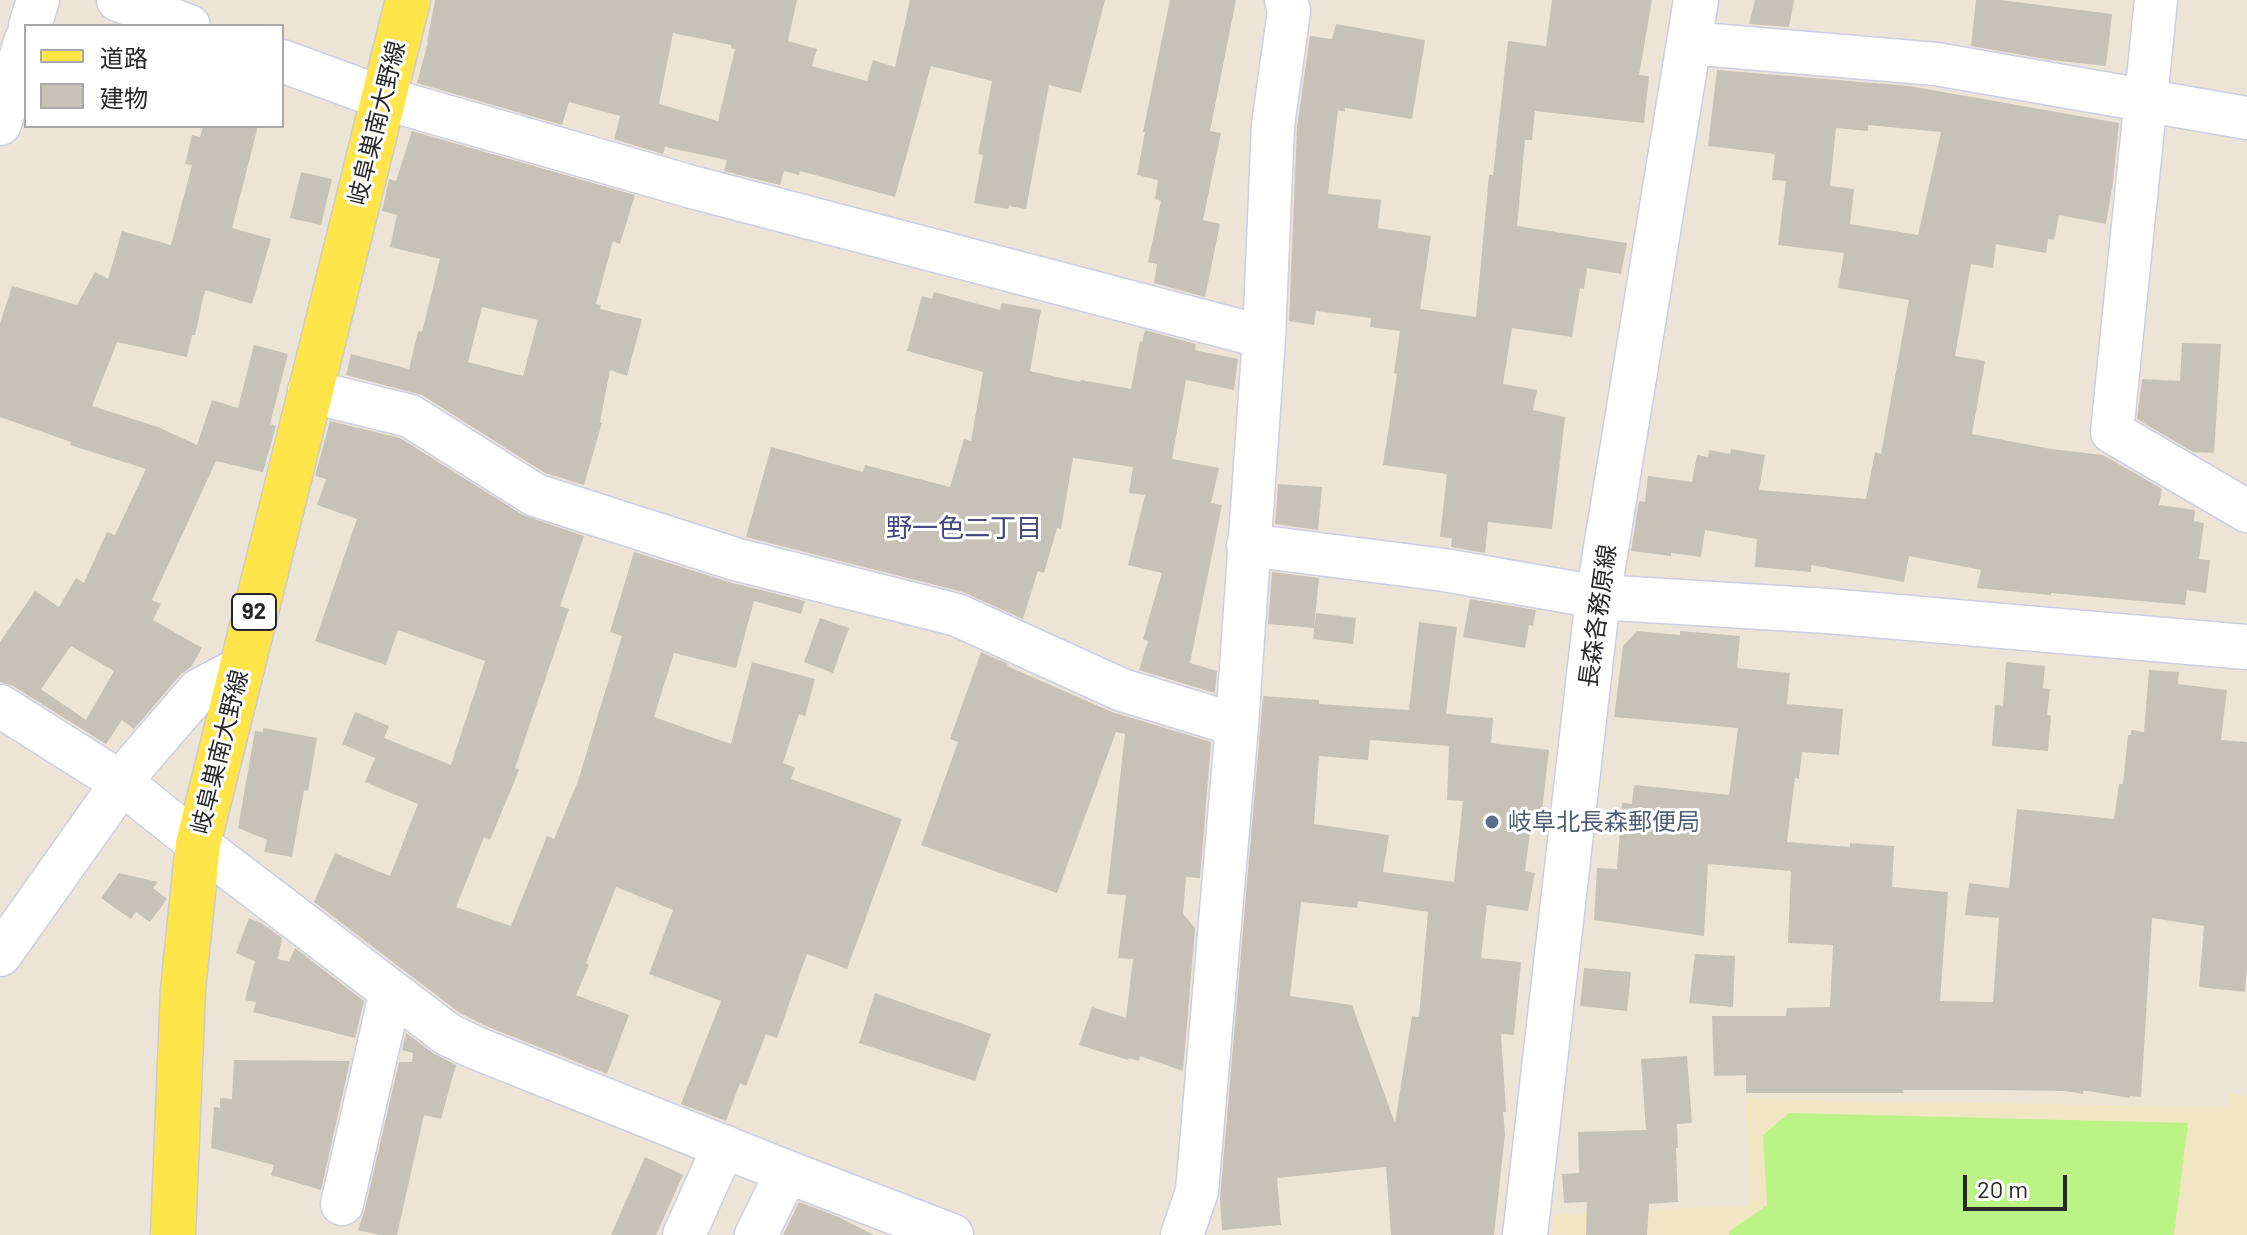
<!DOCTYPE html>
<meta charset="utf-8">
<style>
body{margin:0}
#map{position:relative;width:2247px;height:1235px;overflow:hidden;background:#ece5d7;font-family:Barlow,"Noto Sans JP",sans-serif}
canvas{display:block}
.legend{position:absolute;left:24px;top:24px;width:260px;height:104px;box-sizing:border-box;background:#fff;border:2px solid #a9a9a9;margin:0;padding:10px 14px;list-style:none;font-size:24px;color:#282828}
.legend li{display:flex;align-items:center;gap:16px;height:40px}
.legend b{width:40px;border:2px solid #a9a9a9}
.scale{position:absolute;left:1963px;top:1175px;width:104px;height:36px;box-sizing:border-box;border:4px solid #282828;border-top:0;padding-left:10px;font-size:24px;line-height:28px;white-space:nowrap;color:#282828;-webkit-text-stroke:6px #fff;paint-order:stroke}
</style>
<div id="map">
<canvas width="2247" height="1235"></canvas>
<ul class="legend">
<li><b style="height:10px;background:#ffe549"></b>道路</li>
<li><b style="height:22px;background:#c7c2b7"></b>建物</li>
</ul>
<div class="scale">20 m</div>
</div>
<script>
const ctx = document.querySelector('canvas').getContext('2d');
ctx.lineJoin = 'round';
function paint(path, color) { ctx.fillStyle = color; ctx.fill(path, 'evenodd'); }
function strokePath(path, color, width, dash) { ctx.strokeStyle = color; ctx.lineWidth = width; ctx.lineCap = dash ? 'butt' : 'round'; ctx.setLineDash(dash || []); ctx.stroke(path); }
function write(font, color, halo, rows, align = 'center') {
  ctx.font = font + ' Barlow,"Noto Sans JP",sans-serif'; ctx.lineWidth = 6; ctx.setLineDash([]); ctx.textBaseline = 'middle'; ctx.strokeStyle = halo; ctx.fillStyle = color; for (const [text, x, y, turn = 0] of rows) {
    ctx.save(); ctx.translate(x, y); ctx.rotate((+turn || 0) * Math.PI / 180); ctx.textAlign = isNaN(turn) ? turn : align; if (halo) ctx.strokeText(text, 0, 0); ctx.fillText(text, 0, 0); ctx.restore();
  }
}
paint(new Path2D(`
 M 2230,1093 L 2247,1096 L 2247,1235 L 1552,1235 L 1554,1215 L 1750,1205 L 1745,1099 L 2225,1107 Z`), '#f1e6c4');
paint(new Path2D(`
 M 1789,1113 L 2188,1123 L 2174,1235 L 1729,1235 L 1730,1231 L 1767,1205 L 1763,1135 Z`), '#bbf386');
paint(new Path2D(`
 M 435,0 L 797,0 L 788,41 L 817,49 L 812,66 L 867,81 L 873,60 L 895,67 L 910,0 L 1105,0 L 1081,93 L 1049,85 L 1026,209 L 1009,206 L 1008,209 L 974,203 L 983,155 L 978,154 L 992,81 L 931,66 L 895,197 L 800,171 L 799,175 L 784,171 L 780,185 L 724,171 L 727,160 L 665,147 L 663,154 L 614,139 L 620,116 L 569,102 L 562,125 L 417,83 L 428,42 L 427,42 ZM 673,33 L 731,45 L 731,48 L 735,49 L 718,121 L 659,104 Z
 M 1170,0 L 1236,0 L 1210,131 L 1221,133 L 1203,220 L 1220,224 L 1205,297 L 1154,283 L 1157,264 L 1148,262 L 1161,201 L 1155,199 L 1158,180 L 1137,175 L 1145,132 L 1143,132 Z
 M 1552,0 L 1652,0 L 1639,75 L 1649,76 L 1644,123 L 1535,111 L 1532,140 L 1525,140 L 1517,226 L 1627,243 L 1621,274 L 1587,268 L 1584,289 L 1580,288 L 1572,337 L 1512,328 L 1503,384 L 1537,390 L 1533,410 L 1565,417 L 1552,529 L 1488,522 L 1485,553 L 1451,547 L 1452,538 L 1440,537 L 1447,474 L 1383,465 L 1397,374 L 1394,373 L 1400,331 L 1370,327 L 1371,318 L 1316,311 L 1314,325 L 1289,321 L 1297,127 L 1310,36 L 1332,39 L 1336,24 L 1425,40 L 1412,119 L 1345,108 L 1345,112 L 1338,110 L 1328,194 L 1381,200 L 1378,228 L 1431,236 L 1420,309 L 1476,317 L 1489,175 L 1493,175 L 1508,41 L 1546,46 Z
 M 1755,0 L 1794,0 L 1789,27 L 1749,24 Z
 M 1976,0 L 2000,0 L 2112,14 L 2106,66 L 2051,60 L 1971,46 Z
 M 1717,70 L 1909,86 L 2119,123 L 2113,182 L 2106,224 L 2059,215 L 2054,240 L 2048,239 L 2046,253 L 1996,244 L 1993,268 L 1971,264 L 1955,356 L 1985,361 L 1972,434 L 2051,449 L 2103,455 L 2162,489 L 2159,505 L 2195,510 L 2194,521 L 2204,523 L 2199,559 L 2210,560 L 2206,593 L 2187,590 L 2185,605 L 2051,593 L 2051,595 L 1977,588 L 1981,570 L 1909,556 L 1904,582 L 1811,565 L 1811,572 L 1755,567 L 1757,539 L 1705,530 L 1701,557 L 1671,553 L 1671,556 L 1631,551 L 1639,501 L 1645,502 L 1648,476 L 1692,482 L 1697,455 L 1708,457 L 1709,450 L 1730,454 L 1731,449 L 1765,455 L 1759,490 L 1866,499 L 1875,452 L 1881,454 L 1909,300 L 1838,288 L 1844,253 L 1778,245 L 1786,181 L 1772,180 L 1775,154 L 1708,146 ZM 1868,125 L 1941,132 L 1918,235 L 1850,224 L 1854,189 L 1830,186 L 1836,128 L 1868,131 Z
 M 203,126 L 258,126 L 232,228 L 271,239 L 252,304 L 205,290 L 195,335 L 192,335 L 187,357 L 117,342 L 92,406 L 158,427 L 197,445 L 212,400 L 238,408 L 254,345 L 288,354 L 270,424 L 276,426 L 263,472 L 216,461 L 152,600 L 161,604 L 153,620 L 202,648 L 191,667 L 181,674 L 134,729 L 122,720 L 106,744 L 13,686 L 0,682 L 0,642 L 35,591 L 59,607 L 76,578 L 84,583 L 107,532 L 115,535 L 146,469 L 70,445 L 71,442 L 0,417 L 0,324 L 12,286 L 77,305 L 95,272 L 108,279 L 122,231 L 171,245 L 192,165 L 185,164 L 192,135 L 200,137 ZM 71,646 L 114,671 L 86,720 L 41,689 Z
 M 412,131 L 635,195 L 620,244 L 613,241 L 596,304 L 601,305 L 600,309 L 642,319 L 627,376 L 610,370 L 600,422 L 602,423 L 584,485 L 545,473 L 422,395 L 346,375 L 351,354 L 409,369 L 418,331 L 422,332 L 440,259 L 390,247 L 397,215 L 382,211 L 389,179 L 396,181 ZM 482,307 L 538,320 L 523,376 L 468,362 Z
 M 301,172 L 332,179 L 321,225 L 290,218 Z
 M 934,292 L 1000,310 L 1002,303 L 1041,310 L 1030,371 L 1080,382 L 1081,380 L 1131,389 L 1140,341 L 1142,342 L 1145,330 L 1196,344 L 1195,350 L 1238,359 L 1234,390 L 1186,380 L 1172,459 L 1219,468 L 1211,503 L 1222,505 L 1190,663 L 1217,671 L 1215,693 L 1139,670 L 1148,641 L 1143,639 L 1162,573 L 1128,565 L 1145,495 L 1129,493 L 1133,467 L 1073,458 L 1061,529 L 1057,528 L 1044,573 L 1038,571 L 1023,619 L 963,592 L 746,537 L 771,447 L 863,472 L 865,465 L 950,487 L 964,439 L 971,441 L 983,372 L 907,351 L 922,296 L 932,299 Z
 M 2182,343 L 2221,344 L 2214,453 L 2193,452 L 2137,419 L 2142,379 L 2180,381 Z
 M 330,421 L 400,438 L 523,515 L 584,536 L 560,606 L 569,609 L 515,768 L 519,770 L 490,840 L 484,837 L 456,907 L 511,926 L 547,836 L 554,839 L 578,781 L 622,636 L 610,632 L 634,552 L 729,582 L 805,601 L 801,614 L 754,601 L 736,668 L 674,653 L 654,717 L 731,744 L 752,662 L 815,679 L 805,716 L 799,714 L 783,763 L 795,768 L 791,779 L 902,819 L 847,969 L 807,954 L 777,1038 L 766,1034 L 746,1086 L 740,1083 L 726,1121 L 681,1104 L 721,1001 L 649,974 L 673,910 L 616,887 L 586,963 L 589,965 L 576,995 L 629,1015 L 607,1074 L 486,1026 L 460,1013 L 314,902 L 335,853 L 390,876 L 418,804 L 365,782 L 375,758 L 342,744 L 355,712 L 389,726 L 384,738 L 451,765 L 485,661 L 398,630 L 386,665 L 315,641 L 357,519 L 317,505 L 326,479 L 315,476 Z
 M 1278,484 L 1322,487 L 1318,530 L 1275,524 Z
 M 1272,572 L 1319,578 L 1314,628 L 1268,624 Z
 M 1470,599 L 1536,610 L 1533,626 L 1529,625 L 1525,648 L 1463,637 Z
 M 1316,613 L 1356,618 L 1353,644 L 1313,639 Z
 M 820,618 L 849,628 L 833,673 L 804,662 Z
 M 1419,622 L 1457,627 L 1446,714 L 1493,718 L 1491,743 L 1549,750 L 1542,811 L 1533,810 L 1525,871 L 1535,873 L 1528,911 L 1487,905 L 1481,958 L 1521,962 L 1514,1035 L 1501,1034 L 1506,1112 L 1503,1112 L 1505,1134 L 1494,1235 L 1391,1235 L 1386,1167 L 1277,1178 L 1281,1225 L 1222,1230 L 1220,1199 L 1263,696 L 1319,700 L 1319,704 L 1409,710 ZM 1370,740 L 1449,746 L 1447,800 L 1463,801 L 1454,882 L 1383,872 L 1389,835 L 1314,824 L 1319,756 L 1368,760 ZM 1358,901 L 1428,912 L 1419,1017 L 1412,1016 L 1395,1123 L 1352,1005 L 1290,996 L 1301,902 L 1357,908 Z
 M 1637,631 L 1680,635 L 1680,631 L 1740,636 L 1737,668 L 1790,673 L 1787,704 L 1843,709 L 1839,755 L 1802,752 L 1799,779 L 1795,778 L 1787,842 L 1850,847 L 1850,843 L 1894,846 L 1892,887 L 1948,892 L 1940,1001 L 1993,1002 L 1999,918 L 1965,915 L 1969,883 L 2009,888 L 2017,809 L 2114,819 L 2119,784 L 2123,784 L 2128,735 L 2131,735 L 2131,730 L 2144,732 L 2149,670 L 2179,672 L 2178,684 L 2227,690 L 2221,740 L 2247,742 L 2247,966 L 2245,992 L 2199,987 L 2204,926 L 2152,918 L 2141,1097 L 2130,1096 L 2130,1098 L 2088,1091 L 2083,1091 L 2083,1094 L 2065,1091 L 1993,1090 L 1903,1090 L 1904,1093 L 1746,1093 L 1746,1075 L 1714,1076 L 1712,1016 L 1786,1016 L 1787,1008 L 1830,1007 L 1833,945 L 1788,943 L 1791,871 L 1708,864 L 1704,936 L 1594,920 L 1597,868 L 1617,869 L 1622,803 L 1632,804 L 1634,785 L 1729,795 L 1738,728 L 1614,717 L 1623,646 Z
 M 981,652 L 1008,664 L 1007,666 L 1112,712 L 1211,742 L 1200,878 L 1186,877 L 1183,914 L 1195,928 L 1183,1071 L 1140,1056 L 1139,1061 L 1129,1058 L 1128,1060 L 1079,1045 L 1092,1007 L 1126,1018 L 1133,959 L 1118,958 L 1126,895 L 1107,894 L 1125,734 L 1116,732 L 1057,893 L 921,845 L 958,742 L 950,739 Z
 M 2006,662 L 2045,666 L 2043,688 L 2050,689 L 2047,715 L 2051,716 L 2048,751 L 1992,746 L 1995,705 L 2003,706 Z
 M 263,728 L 317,738 L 308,791 L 304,790 L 292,857 L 264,852 L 267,840 L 238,828 L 255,731 L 263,732 Z
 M 119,873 L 158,882 L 153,888 L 167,899 L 150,922 L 136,912 L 131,919 L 101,898 Z
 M 249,918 L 261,923 L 282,938 L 278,959 L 289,962 L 295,948 L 364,1001 L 355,1038 L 253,1012 L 256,1002 L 245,1000 L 255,961 L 236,953 Z
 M 1695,954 L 1735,956 L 1733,1007 L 1689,1003 Z
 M 1584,968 L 1631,972 L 1627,1011 L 1580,1006 Z
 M 875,993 L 991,1034 L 975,1081 L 859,1043 Z
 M 406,1033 L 433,1053 L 456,1065 L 441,1119 L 424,1115 L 397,1235 L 380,1235 L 358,1230 L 365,1209 L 399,1062 L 412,1062 L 413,1053 L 402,1050 Z
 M 1687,1056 L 1692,1123 L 1677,1124 L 1678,1148 L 1676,1148 L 1678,1202 L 1649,1204 L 1647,1235 L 1586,1235 L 1587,1202 L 1564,1203 L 1562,1174 L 1579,1173 L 1578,1132 L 1646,1130 L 1641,1059 Z
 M 234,1060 L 350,1061 L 321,1190 L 271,1175 L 274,1165 L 211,1148 L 214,1107 L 220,1108 L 220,1098 L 232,1099 Z
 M 645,1157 L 683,1175 L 656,1235 L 611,1235 Z
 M 799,1202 L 836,1216 L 874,1235 L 783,1235 Z`), '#c7c2b7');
const street = new Path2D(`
 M 118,0 L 189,26
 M 2156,0 L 2112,432 L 2247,511
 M 30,26 L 38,0
 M 1689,43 L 1936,64 L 2247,118
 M 282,61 L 383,98 L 692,187 L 1264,337
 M 0,124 L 26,39
 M 309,391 L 410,416 L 535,495 L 735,559 L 957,615 L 1122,690 L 1237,725
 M 1248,545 L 1444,570 L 1598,597
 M 0,706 L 122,783 L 198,844 L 447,1034 L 476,1048 L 795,1175 L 952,1235
 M 0,955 L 136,763 L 199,690 L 241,668
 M 342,1204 L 391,991
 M 684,1235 L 724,1146
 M 756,1235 L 787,1172
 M 1182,1235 L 1197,1191 L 1237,725 L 1264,337 L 1273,125 L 1289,11 L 1286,0`);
const secondary = new Path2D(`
 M 1598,597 L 1828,611 L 2247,647
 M 1525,1235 L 1598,597 L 1696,0`);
const primary = new Path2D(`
 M 173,1235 L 183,990 L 198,844 L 408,0`);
strokePath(street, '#cccee3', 45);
strokePath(secondary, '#cccee3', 47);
strokePath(primary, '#cbcbcb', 47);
strokePath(street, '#fff', 42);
strokePath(secondary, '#fff', 44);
strokePath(primary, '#ffe549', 44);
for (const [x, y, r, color] of [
 [1492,822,8,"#5c6f8a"]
]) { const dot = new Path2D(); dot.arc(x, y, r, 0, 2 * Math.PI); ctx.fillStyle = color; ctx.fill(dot); strokePath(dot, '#fff', 3); }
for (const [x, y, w] of [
 [254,612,44]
]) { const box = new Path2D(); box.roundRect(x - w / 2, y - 18, w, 36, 6); ctx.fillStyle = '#fff'; ctx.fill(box); strokePath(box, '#282828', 2); }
write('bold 22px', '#282828', null, [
 ["92",254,612]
]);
write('24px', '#282828', '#fff', [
 ["岐阜巣南大野線",377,123,-76],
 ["長森各務原線",1598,616,-82],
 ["岐阜巣南大野線",220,752,-76]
]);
write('24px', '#4e5e75', '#fff', [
 ["岐阜北長森郵便局",1508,822]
], 'left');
write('26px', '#43487d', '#fff', [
 ["野一色二丁目",964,528]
]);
</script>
